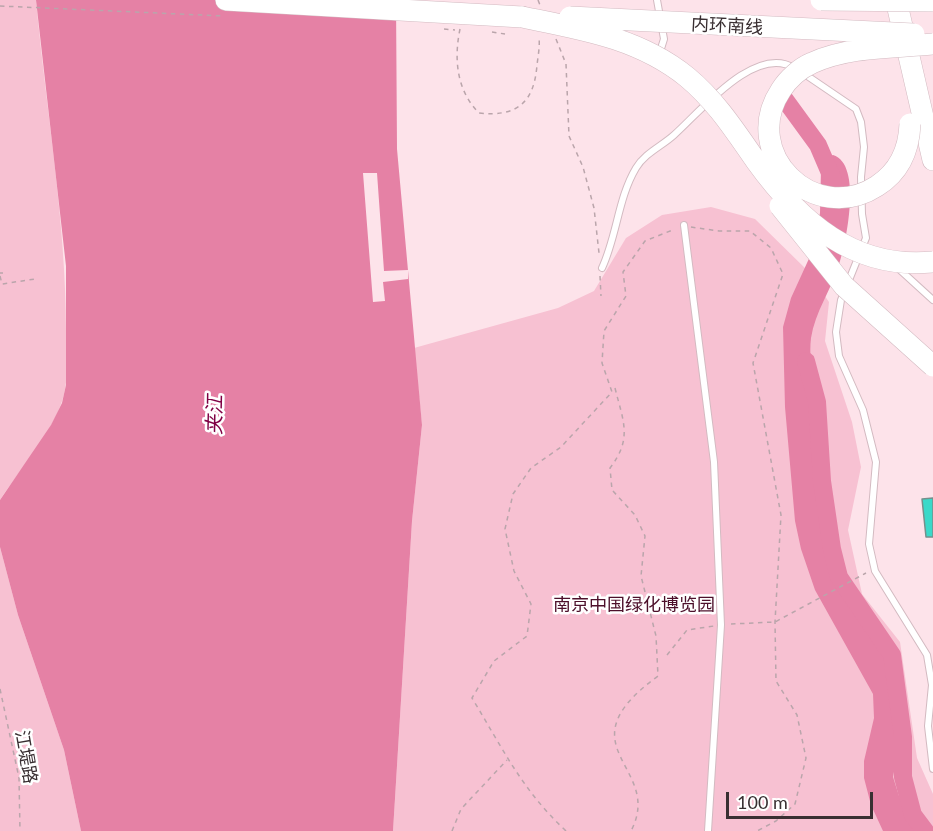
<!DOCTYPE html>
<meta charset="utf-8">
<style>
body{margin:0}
#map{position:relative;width:933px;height:831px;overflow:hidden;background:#fde3ea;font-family:Lato,sans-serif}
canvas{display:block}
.scale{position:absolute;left:726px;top:792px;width:147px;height:27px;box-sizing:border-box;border:3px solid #392f32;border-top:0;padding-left:8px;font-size:18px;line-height:21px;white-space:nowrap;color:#392f32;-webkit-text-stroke:4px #fff;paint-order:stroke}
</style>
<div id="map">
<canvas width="933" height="831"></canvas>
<div class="scale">100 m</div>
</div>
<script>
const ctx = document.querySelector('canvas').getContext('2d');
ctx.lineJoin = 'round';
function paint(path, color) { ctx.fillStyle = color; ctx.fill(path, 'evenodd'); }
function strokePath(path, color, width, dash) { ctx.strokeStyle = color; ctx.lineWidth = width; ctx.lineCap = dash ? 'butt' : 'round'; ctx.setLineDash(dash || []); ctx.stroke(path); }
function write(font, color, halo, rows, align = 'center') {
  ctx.font = font + ' Lato,"Noto Sans SC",sans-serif'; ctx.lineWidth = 5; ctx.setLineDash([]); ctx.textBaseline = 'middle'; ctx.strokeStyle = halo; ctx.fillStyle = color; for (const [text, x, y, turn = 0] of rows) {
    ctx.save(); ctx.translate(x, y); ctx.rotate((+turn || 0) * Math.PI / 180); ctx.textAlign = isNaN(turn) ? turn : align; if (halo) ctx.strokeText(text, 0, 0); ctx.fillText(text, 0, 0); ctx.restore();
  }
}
paint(new Path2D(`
 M 0,0 L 36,0 C 46,110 66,221 66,331 C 66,355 70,381 61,404 C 48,439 20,469 0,500 Z
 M 711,207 L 755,219 L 808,271 L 829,302 L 825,341 L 852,422 L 861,467 L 848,530 L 862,594 L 900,642 L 917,758 L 933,794 L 933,831 L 393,831 L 412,521 L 422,425 L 414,348 L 558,308 L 594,291 L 626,238 L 662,215 Z
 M 0,547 L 18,615 L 64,750 L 81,831 L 0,831 Z`), '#f7c1d2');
paint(new Path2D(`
 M 36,0 L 396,0 L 397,149 L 422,425 L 412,521 L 393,831 L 81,831 L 64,750 L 18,615 L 0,547 L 0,500 L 51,425 L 62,403 L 66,385 L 66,266 Z
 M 833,155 C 863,164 846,243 839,265 C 831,290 815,312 811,338 C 809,354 812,372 813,388 C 815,449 816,526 842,581 C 857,614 879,645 896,676 L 901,693 L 903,725 L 893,777 L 899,796 L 917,831 L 883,831 L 871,805 L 864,778 L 864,761 L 874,718 L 873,694 L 815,590 L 801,549 L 795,521 L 785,407 L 783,327 L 791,298 L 812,252 L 820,213 L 821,169 L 824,158 Z`), '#e581a5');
paint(new Path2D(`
 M 363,173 L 377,173 L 384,271 L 408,270 L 408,279 L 383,282 L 385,301 L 373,302 Z`), '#fde3ea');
strokePath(new Path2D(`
 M 783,97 L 818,145 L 833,180
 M 806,361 L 817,402 L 822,481 L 832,549 L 839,577 L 892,655 L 903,737 L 903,777 L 913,815 L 925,831`), '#e581a5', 18);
const building = new Path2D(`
 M 933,498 L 933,537 L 926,537 L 922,499 Z`);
paint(building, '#3ad9c9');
strokePath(building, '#75908c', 1.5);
const lane = new Path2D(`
 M 657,0 L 664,39 L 659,55
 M 803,73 L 856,109 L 861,122 L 864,147 L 861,177 L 862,214 L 866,238 L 841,300 L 836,332 L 839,356 L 863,410 L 876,462 L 869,544 L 875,571 L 927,655 L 932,685 L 928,726 L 933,769
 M 684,225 L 714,462 L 721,625 L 708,831
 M 602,268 C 617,236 618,198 636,168 C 645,153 662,146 674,135 C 700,112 755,44 794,68
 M 899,269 L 933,300`);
const highway = new Path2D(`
 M 226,0 L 522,17
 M 896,0 L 933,160`);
strokePath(lane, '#d3bac1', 8);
strokePath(highway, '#d3bac1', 22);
strokePath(new Path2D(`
 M 538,0 L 540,5
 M 0,6 L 224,16
 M 444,29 L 455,30
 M 460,29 C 454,58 456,90 479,113 C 517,117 534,103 537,65 C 538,56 540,47 539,37
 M 492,32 L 505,34
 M 556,39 L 566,64 L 569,136 L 583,167 L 594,208 L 599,253
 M 691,227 L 719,231 L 750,231 L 771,248 L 783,274 L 753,363 L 781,515 L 775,622 L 776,681 L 797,715 L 806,758 L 795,804 L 776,821 L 757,831
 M 0,273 L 3,273
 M 0,276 L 2,284 L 35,279
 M 600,276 L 601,296
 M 615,388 C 623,421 633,438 610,468 L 612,490 L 635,515 L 645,536 L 641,576 L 656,636 L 658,676 C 559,748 665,766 631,831
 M 731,624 L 775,622 L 866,573
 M 667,655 L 687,630 L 714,626
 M 0,689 L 19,778 L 20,831
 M 452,831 L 461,809 L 507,760
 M 566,831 C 522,790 503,749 472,698 L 494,661 L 527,636 L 531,604 L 514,571 L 505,529 L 513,494 L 531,468 L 561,447 L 612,392 L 602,363 L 604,331 L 626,296 L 623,272 L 645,241 L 675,229`), '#baa5ab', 1.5, [4.5, 4.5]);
strokePath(lane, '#fff', 6);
strokePath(highway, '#fff', 21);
const highwayBridge = new Path2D(`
 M 821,0 L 933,1
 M 522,17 C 581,29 639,38 687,77 C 716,101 735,131 756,161 C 800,222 854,270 933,262
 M 570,17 L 914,34
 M 910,124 C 909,150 899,172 877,186 C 814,227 739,153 781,90 C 788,79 800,68 812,63 C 850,46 892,48 933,44
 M 780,206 L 844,286 L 933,366`);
strokePath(highwayBridge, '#d3bac1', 22, []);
strokePath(highwayBridge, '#fff', 21);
write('18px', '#392f32', '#fff', [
 ["内环南线",727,26,3],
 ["江堤路",26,757,80]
]);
write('18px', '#4d102b', '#fff', [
 ["南京中国绿化博览园",634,605]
]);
write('italic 20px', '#7f0044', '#fff', [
 ["夹江",215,415,-89]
]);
</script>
